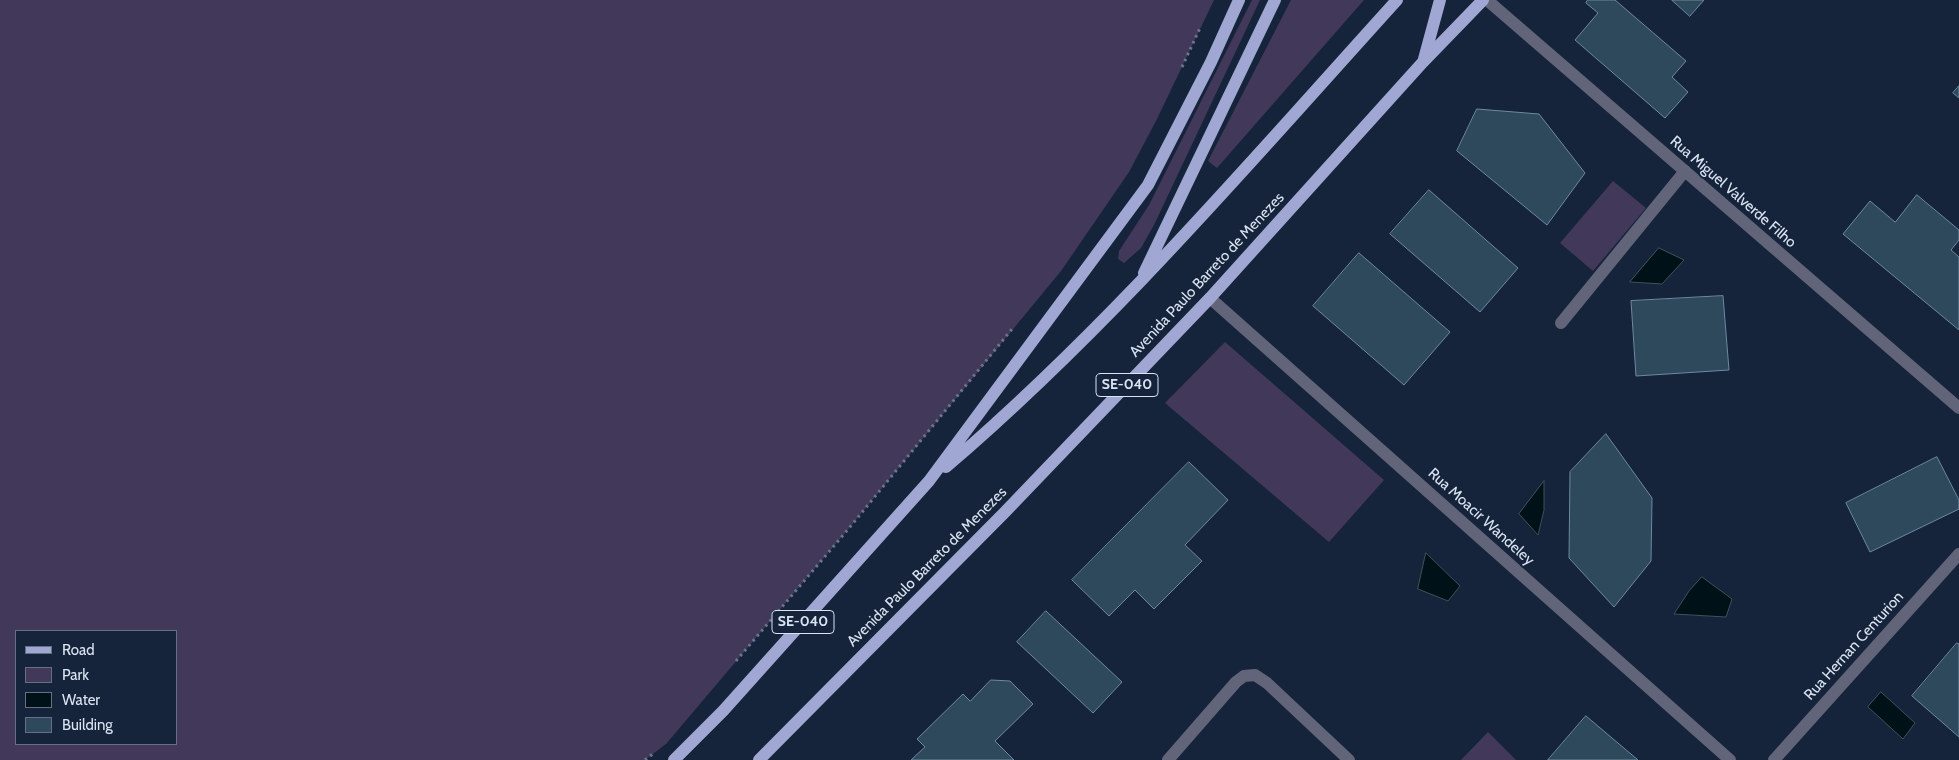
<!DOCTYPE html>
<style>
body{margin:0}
#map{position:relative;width:1959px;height:760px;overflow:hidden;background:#16243b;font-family:Cabin,sans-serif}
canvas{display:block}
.legend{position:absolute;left:15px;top:630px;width:162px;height:115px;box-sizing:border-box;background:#16243b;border:1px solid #647185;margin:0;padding:6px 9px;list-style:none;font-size:15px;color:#dae4f3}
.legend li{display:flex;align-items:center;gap:10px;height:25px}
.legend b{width:25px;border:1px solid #647185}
</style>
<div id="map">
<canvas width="1959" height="760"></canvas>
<ul class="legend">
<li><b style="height:6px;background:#a0a7d2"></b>Road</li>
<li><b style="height:14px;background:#42385a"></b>Park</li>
<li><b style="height:14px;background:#001117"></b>Water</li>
<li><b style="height:14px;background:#2e495c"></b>Building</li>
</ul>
</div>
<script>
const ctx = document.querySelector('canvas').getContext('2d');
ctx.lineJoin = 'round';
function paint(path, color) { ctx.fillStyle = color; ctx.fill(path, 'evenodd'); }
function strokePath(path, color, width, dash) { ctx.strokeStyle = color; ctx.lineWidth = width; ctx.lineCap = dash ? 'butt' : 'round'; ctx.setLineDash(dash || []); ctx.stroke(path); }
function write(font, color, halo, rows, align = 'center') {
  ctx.font = font + ' Cabin,sans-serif'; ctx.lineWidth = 4; ctx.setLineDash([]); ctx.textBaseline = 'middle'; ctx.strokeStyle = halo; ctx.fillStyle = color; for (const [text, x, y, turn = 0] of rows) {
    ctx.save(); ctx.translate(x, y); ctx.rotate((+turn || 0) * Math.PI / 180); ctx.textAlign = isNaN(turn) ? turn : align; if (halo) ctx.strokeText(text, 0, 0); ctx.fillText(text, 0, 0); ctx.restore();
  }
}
paint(new Path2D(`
 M 0,0 L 1214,0 L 1157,119 L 1129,172 L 1061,271 L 850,527 L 666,744 L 645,760 L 0,760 ZM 16,631 L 176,631 L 176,744 L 16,744 Z
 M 1252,0 L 1260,0 L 1154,225 L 1141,248 L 1124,263 L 1118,259 L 1119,251 L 1149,205 Z
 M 1291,0 L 1364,0 L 1217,168 L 1208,161 Z
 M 1613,181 L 1646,208 L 1593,271 L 1560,243 Z
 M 1225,342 L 1384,480 L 1329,542 L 1165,403 Z
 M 1488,732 L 1516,760 L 1461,760 Z`), '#42385a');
const water = new Path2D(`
 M 1659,248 L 1684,260 L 1662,284 L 1630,282 Z
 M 1544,481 L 1544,510 L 1538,535 L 1519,514 Z
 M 1426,553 L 1460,586 L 1448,601 L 1418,589 Z
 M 1702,577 L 1732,599 L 1726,617 L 1674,614 L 1689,591 Z
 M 1881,692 L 1915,723 L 1903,739 L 1868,707 Z`);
paint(water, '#001117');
strokePath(water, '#415059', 1);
const building = new Path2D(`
 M 1588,0 L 1615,0 L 1686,61 L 1672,77 L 1688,92 L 1665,118 L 1575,40 L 1598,13 L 1586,3 Z
 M 1672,0 L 1704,0 L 1690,16 Z
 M 1959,86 L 1959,98 L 1953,93 Z
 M 1477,109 L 1539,114 L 1585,173 L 1547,225 L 1457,151 Z
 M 1429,190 L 1518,268 L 1480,312 L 1390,234 Z
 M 1917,195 L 1959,230 L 1959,240 L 1951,250 L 1959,257 L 1959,330 L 1843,234 L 1870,201 L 1895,222 Z
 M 1359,253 L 1450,332 L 1404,385 L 1313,306 Z
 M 1723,296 L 1729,370 L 1636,376 L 1631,301 Z
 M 1606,434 L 1652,498 L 1651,561 L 1614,607 L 1569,558 L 1570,472 Z
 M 1937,457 L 1959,500 L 1959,509 L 1870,552 L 1846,503 Z
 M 1189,462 L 1228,500 L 1185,545 L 1202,561 L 1154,609 L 1135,590 L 1109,616 L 1072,580 Z
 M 1046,611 L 1122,682 L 1093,713 L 1017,642 Z
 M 1957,643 L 1959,644 L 1959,737 L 1912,696 Z
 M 991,680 L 1010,681 L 1033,704 L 995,741 L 1014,760 L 911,760 L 925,747 L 917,739 L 963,694 L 970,701 Z
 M 1586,716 L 1638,760 L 1548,760 Z`);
paint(building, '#2e495c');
strokePath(building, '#6d8aa0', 1);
strokePath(new Path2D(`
 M 1182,67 L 1200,28
 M 736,661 L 850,527 L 1012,329
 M 645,760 L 654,753`), '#6a778a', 3, [2.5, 4]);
strokePath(new Path2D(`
 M 1561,323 L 1685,171`), '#62657a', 12);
strokePath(new Path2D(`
 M 1487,0 L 1959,408
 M 1210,298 L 1730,760
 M 1168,760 L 1236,682 L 1244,676 L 1255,675 L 1267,683 L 1349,760
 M 1774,760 L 1959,554`), '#62657a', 12);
strokePath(new Path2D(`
 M 1424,59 L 1440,0
 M 1144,273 L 1275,0
 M 946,467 C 1111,326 1252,160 1397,0
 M 674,760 L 723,711 L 929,481 L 1148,185 L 1211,62 L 1239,0
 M 759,760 L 1005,512 L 1210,298 L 1423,62 L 1483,0`), '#a0a7d2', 12);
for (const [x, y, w] of [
 [1127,385,62],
 [803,622,62]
]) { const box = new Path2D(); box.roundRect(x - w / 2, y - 11.5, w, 23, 4); ctx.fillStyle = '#16243b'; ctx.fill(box); strokePath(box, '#dae4f3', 1); }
write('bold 14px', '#dae4f3', null, [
 ["SE-040",1127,385],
 ["SE-040",803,622]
]);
write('15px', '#dae4f3', '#16243b', [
 ["Rua Miguel Valverde Filho",1733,192,41],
 ["Avenida Paulo Barreto de Menezes",1207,275,-47],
 ["Rua Moacir Wandeley",1481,517,42],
 ["Avenida Paulo Barreto de Menezes",927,567,-45],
 ["Rua Hernan Centurion",1854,646,-48]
]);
</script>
